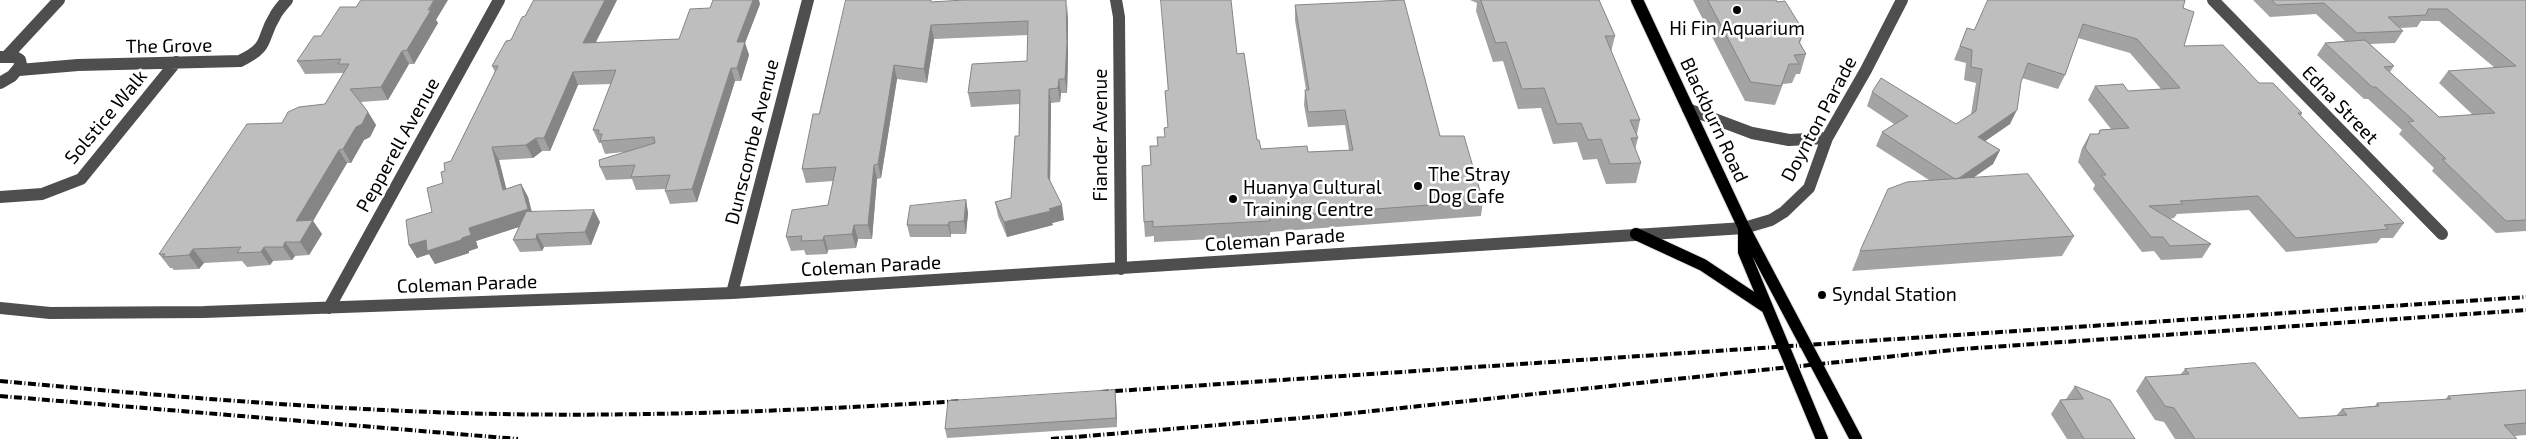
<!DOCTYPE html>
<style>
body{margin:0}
canvas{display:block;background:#fff}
</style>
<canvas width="2526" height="439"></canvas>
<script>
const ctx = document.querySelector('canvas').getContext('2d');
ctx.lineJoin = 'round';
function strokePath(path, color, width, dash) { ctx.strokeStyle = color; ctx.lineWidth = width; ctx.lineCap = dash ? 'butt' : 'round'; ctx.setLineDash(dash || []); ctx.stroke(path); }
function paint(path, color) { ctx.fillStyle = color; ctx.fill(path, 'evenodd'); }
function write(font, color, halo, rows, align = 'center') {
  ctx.font = font + ' "Exo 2",sans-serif'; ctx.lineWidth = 5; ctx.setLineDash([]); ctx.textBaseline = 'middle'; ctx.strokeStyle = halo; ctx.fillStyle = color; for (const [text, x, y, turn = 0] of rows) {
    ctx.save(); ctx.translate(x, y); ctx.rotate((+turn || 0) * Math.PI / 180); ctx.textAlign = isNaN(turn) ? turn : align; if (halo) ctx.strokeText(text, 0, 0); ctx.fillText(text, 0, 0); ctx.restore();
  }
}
const major = new Path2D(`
 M 1637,0 L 1744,228 L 1856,439
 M 1744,230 L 1744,252 L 1822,439
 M 1636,234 L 1703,265 L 1766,307`);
strokePath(major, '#dbdbdb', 14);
strokePath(new Path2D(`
 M 1116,0 L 1119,17 L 1121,269
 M 2213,0 L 2442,234
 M 7,56 L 59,0
 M 0,57 L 15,57 L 20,60 L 21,65 L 12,76 L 0,83
 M 19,70 L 78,65 L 240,61 C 271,46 260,40 275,16 C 278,10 283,5 287,0
 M 1688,109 L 1752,133 L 1789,140 L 1827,138
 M 0,197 L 42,194 L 81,179 L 176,62
 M 732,293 L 808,0
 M 0,308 L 50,313 L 204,312 L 732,293 L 1744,228 L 1771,220 L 1784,212 L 1809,188 L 1827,138 L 1866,70 L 1902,0
 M 329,308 L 499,0`), '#4e4e4e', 12);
strokePath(major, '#000', 12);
strokePath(new Path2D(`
 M 0,381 C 153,395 305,408 458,413 C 626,418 794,411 961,401
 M 1101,392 L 2526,297
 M 0,396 L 518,439
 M 1051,439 L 1325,416 L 1962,349 L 2526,310`), '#000', 4, [8, 2.5, 1, 2.5]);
paint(new Path2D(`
 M 534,0 L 617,0 L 595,43 L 679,39 L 710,8 L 760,4 L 745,43 L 749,55 L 741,81 L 735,81 L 697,202 L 670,204 L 665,191 L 666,189 L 636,190 L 632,179 L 606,180 L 600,167 L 624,152 L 605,154 L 601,143 L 599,143 L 593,130 L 611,84 L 578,85 L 550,151 L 542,151 L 533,158 L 499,160 L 506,189 L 521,184 L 528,197 L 532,212 L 600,222 L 591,245 L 544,247 L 542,251 L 520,252 L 513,240 L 519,227 L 476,241 L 478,248 L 469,251 L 469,253 L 435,264 L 429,254 L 417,258 L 409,245 L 432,212 L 443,183 L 445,171 L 451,161 L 495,72 L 492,66 L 511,40 Z
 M 1470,0 L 1599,0 L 1615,36 L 1611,52 L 1640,120 L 1637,134 L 1638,138 L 1635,150 L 1641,163 L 1636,183 L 1606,184 L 1597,159 L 1583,160 L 1577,142 L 1553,144 L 1541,108 L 1518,109 L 1503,61 L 1493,62 L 1476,11 L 1477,3 Z
 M 1693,0 L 1776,0 L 1804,32 L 1800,43 L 1806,54 L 1800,74 L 1796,74 L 1792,83 L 1783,84 L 1775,105 L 1745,101 Z
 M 2253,0 L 2526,0 L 2526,231 L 2496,233 L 2432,171 L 2434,168 L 2399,134 L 2402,130 L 2368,99 L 2364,99 L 2317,55 L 2325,43 L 2345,41 L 2316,14 L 2270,17 ZM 2421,21 L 2439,21 L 2495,68 L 2448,71 L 2439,83 L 2473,115 L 2439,117 L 2390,72 L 2394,66 L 2370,44 L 2395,43 L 2403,31 L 2400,28 L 2417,27 Z
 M 936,1 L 1068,18 L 1068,57 L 1067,93 L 1061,93 L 1060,102 L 1051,103 L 1050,182 L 1064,220 L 1052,223 L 1053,225 L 1007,237 L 998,216 L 995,202 L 1011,198 L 1019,136 L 1020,104 L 971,107 L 968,93 L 1027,61 L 1028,35 L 934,39 L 927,83 L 897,79 L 881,178 L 877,179 L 872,239 L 858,239 L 856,248 L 828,250 L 827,254 L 806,255 L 804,250 L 791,251 L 786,237 L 828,205 L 833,181 L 806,183 L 802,169 L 819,114 Z
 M 1295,5 L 1440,136 L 1483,201 L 1481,216 L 1270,232 L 1270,236 L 1154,242 L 1154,236 L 1145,237 L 1144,222 L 1151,165 L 1158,146 L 1165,137 L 1168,127 L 1168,90 L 1237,54 L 1257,140 L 1261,149 L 1308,152 L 1349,150 L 1345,125 L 1308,127 L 1304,105 L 1305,90 L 1306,90 L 1295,20 Z
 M 356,7 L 436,20 L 438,23 L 414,64 L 409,64 L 388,100 L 361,102 L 368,112 L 376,125 L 370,137 L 364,140 L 351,163 L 347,163 L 313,221 L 322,234 L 309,255 L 295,256 L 292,260 L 273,261 L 270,265 L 247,267 L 242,261 L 204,263 L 199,269 L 174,270 L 172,268 L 170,268 L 159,254 L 282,123 L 325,104 L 343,74 L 343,73 L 305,74 L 297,61 L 321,36 Z
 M 2183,8 L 2184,46 L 2259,83 L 2302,113 L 2301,116 L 2404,223 L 2393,238 L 2381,238 L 2377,243 L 2286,252 L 2249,210 L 2177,214 L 2174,218 L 2169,219 L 2211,244 L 2202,258 L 2161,260 L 2154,251 L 2142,252 L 2093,189 L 2095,185 L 2078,162 L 2082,148 L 2090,134 L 2098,134 L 2100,130 L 2111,129 L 2088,100 L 2095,86 L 2128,91 L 2161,89 L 2130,53 L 2078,38 L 2065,75 L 2058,89 L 2022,78 L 2010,124 L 1985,141 L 2000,150 L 1993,164 L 1974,177 L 2074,236 L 2062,256 L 1852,271 L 1860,251 L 1929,180 L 1876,146 L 1882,132 L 1894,124 L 1867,106 L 1872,92 L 1956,124 L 1971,114 L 1976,83 L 1964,80 L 1966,63 L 1954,60 L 1967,28 L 1974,30 Z
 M 966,200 L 968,213 L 966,234 L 951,234 L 951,237 L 910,237 L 907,225 Z
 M 2185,369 L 2299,418 L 2336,416 L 2342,409 L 2375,406 L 2377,403 L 2445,400 L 2448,396 L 2526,390 L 2526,435 L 2515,436 L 2517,439 L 2175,439 L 2164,422 L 2155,420 L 2136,391 L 2145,377 L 2180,375 Z
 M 2075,386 L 2135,439 L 2067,439 L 2051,414 L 2060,400 L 2066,399 Z
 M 1116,399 L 1117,427 L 947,438 L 945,429 Z`), '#a3a3a3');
paint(new Path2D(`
 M 434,0 L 448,0 L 436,20 L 438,23 L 414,64 L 407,50 Z
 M 605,0 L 617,0 L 589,56 L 583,43 Z
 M 753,0 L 759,0 L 760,4 L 745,43 L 749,55 L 741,81 L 737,68 L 737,42 Z
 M 1067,4 L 1068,18 L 1068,57 L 1067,93 L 1065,79 Z
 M 931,25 L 934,39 L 927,83 L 924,69 Z
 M 402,51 L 409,64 L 388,100 L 381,87 Z
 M 894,65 L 897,79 L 881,178 L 878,164 Z
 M 731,68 L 735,81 L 697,202 L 692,189 Z
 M 573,72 L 578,85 L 550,151 L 544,138 Z
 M 1059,79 L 1061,93 L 1060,102 L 1058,88 Z
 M 1049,89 L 1051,103 L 1050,192 L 1048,177 Z
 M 2017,110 L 2010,124 L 1971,151 L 1978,137 Z
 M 368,112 L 376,125 L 370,137 L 364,140 L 351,163 L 343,149 L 356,127 Z
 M 536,138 L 542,151 L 533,158 L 526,145 Z
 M 492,147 L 499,160 L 510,203 L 503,190 Z
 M 339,150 L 347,163 L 313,221 L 322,234 L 309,255 L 300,242 L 296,221 Z
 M 2000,150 L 1993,164 L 1950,194 L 1957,180 Z
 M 874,165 L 877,179 L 872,239 L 868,225 Z
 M 521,184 L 528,197 L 534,222 L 476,241 L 478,248 L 469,251 L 469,253 L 435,264 L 429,254 L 417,258 L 409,245 L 426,240 L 462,238 L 469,228 Z
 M 966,200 L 968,213 L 966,234 L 964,221 Z
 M 1062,205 L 1064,220 L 1052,223 L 1053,225 L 1007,237 L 1004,222 Z
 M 594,210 L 600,222 L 591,245 L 585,232 Z
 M 949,222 L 951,234 L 951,237 L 948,225 Z
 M 854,225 L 858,239 L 856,248 L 852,234 Z
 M 537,234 L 544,247 L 542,251 L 536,239 Z
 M 824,236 L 828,250 L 827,254 L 823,240 Z
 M 285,242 L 295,256 L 292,260 L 283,247 Z
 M 264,247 L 273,261 L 270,265 L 261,252 Z
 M 193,249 L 204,263 L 199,269 L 189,255 Z
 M 1115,390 L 1116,399 L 1117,427 L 1116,418 Z`), '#858585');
const building = new Path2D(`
 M 361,0 L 434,0 L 428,10 L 431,10 L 407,50 L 402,51 L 381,87 L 350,89 L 368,112 L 362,124 L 356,127 L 343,149 L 339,150 L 296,221 L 313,220 L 300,242 L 285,242 L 283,247 L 264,247 L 261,252 L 237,253 L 241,247 L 193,249 L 189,255 L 163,257 L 165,254 L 159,254 L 247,124 L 282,123 L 288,112 L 299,107 L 325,104 L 349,64 L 338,64 L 341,59 L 297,61 L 314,36 L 321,36 L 340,7 L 356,7 Z
 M 534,0 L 605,0 L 583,43 L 679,39 L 690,9 L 710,8 L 713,0 L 753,0 L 737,42 L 745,42 L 737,68 L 731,68 L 692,189 L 665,191 L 670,175 L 631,177 L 635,165 L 600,167 L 599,160 L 655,143 L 654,137 L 600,141 L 602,134 L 598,134 L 599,130 L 593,130 L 616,70 L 573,72 L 544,138 L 536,138 L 526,145 L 492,147 L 503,190 L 521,184 L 528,209 L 469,228 L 471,235 L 462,238 L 461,240 L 427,251 L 426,240 L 409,245 L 406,220 L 432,212 L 427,188 L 443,183 L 441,172 L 445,171 L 444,163 L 451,161 L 498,66 L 492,66 L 506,41 L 511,40 L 522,17 L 525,16 Z
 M 846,0 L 931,0 L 931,2 L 964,0 L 1066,0 L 1067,43 L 1065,79 L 1059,79 L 1058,88 L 1049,89 L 1048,177 L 1062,205 L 1049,209 L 1051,211 L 1004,222 L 995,202 L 1011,198 L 1015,136 L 1019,136 L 1020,90 L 968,93 L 972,64 L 1027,61 L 1028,21 L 931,25 L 924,69 L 894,65 L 878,164 L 874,165 L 868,225 L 854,225 L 852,234 L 824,236 L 823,240 L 801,241 L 802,236 L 786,237 L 792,210 L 828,205 L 836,167 L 802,169 L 813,114 L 819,114 Z
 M 1161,0 L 1231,0 L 1237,54 L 1244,53 L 1257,140 L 1259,140 L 1261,149 L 1307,146 L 1308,152 L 1353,150 L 1345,110 L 1308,112 L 1305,90 L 1309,90 L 1295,5 L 1404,0 L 1440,136 L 1464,136 L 1483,201 L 1269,217 L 1270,221 L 1153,227 L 1153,221 L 1144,222 L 1142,166 L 1151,165 L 1150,146 L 1158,146 L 1157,137 L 1165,137 L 1164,128 L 1168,127 L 1165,91 L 1168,90 Z
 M 1481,0 L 1599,0 L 1615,36 L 1605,36 L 1640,120 L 1630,120 L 1638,138 L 1631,138 L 1641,163 L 1610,164 L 1601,139 L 1588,140 L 1581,123 L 1557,124 L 1544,88 L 1522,89 L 1506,42 L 1496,43 Z
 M 1708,0 L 1776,0 L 1777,2 L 1785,1 L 1804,32 L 1799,42 L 1806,54 L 1794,55 L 1799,64 L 1789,64 L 1781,86 L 1751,82 Z
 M 1988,0 L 2185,0 L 2183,8 L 2194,12 L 2184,46 L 2223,45 L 2259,83 L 2273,83 L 2302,113 L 2298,113 L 2404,223 L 2384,225 L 2388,229 L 2296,238 L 2258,196 L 2180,201 L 2183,204 L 2149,206 L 2211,244 L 2170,246 L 2163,237 L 2151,237 L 2101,175 L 2106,175 L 2085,148 L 2090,134 L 2099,134 L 2100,130 L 2129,128 L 2095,86 L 2123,84 L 2128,91 L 2180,88 L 2137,39 L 2083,24 L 2065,75 L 2028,63 L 2021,82 L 2017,110 L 1978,137 L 2000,150 L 1959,178 L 1955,179 L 1882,132 L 1908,116 L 1872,92 L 1881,78 L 1956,124 L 1976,111 L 1982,69 L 1971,67 L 1972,50 L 1960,46 L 1967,28 L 1974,30 Z
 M 2272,0 L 2526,0 L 2526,220 L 2506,221 L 2442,159 L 2446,159 L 2408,122 L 2414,121 L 2376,87 L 2372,87 L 2325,43 L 2365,40 L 2394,66 L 2384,67 L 2439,117 L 2495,113 L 2448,71 L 2516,66 L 2447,9 L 2428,9 L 2426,15 L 2388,17 L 2403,31 L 2357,33 L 2324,3 L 2277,5 Z
 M 2028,174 L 2074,236 L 1860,251 L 1888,189 L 1907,182 Z
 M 966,200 L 964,221 L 949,222 L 948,225 L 907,225 L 910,206 Z
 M 594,210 L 585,232 L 537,234 L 536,239 L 513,240 L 526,212 Z
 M 2255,363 L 2299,418 L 2347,415 L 2342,409 L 2379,406 L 2377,403 L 2451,399 L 2448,396 L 2526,390 L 2526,423 L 2504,425 L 2517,439 L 2195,439 L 2174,408 L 2165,406 L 2145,377 L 2189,374 L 2185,369 Z
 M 2075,386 L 2110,400 L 2135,439 L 2084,439 L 2060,400 L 2083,399 Z
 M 1115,390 L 1116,418 L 945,429 L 948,401 Z`);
paint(building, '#bebebe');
strokePath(building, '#858585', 1);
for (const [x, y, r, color] of [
 [1737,10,5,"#000"],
 [1418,186,5,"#000"],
 [1233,199,5,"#000"],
 [1822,295,5,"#000"]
]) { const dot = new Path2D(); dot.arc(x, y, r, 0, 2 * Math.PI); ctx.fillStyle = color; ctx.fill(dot); strokePath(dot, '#fff', 2); }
write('19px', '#000', '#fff', [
 ["Hi Fin Aquarium",1737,29,"center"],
 ["The Stray",1428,175],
 ["Dog Cafe",1428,197],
 ["Huanya Cultural",1243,188],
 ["Training Centre",1243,210],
 ["Syndal Station",1832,295]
], 'left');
write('19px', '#000', '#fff', [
 ["The Grove",169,46,-1],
 ["Edna Street",2340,105,46],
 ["Solstice Walk",106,117,-50],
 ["Doynton Parade",1819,119,-62],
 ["Blackburn Road",1714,120,65],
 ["Fiander Avenue",1101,135,-90],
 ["Dunscombe Avenue",752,142,-76],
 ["Pepperell Avenue",398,145,-61],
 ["Coleman Parade",1275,240,-4],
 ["Coleman Parade",871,266,-3],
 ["Coleman Parade",467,284,-2]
]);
</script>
